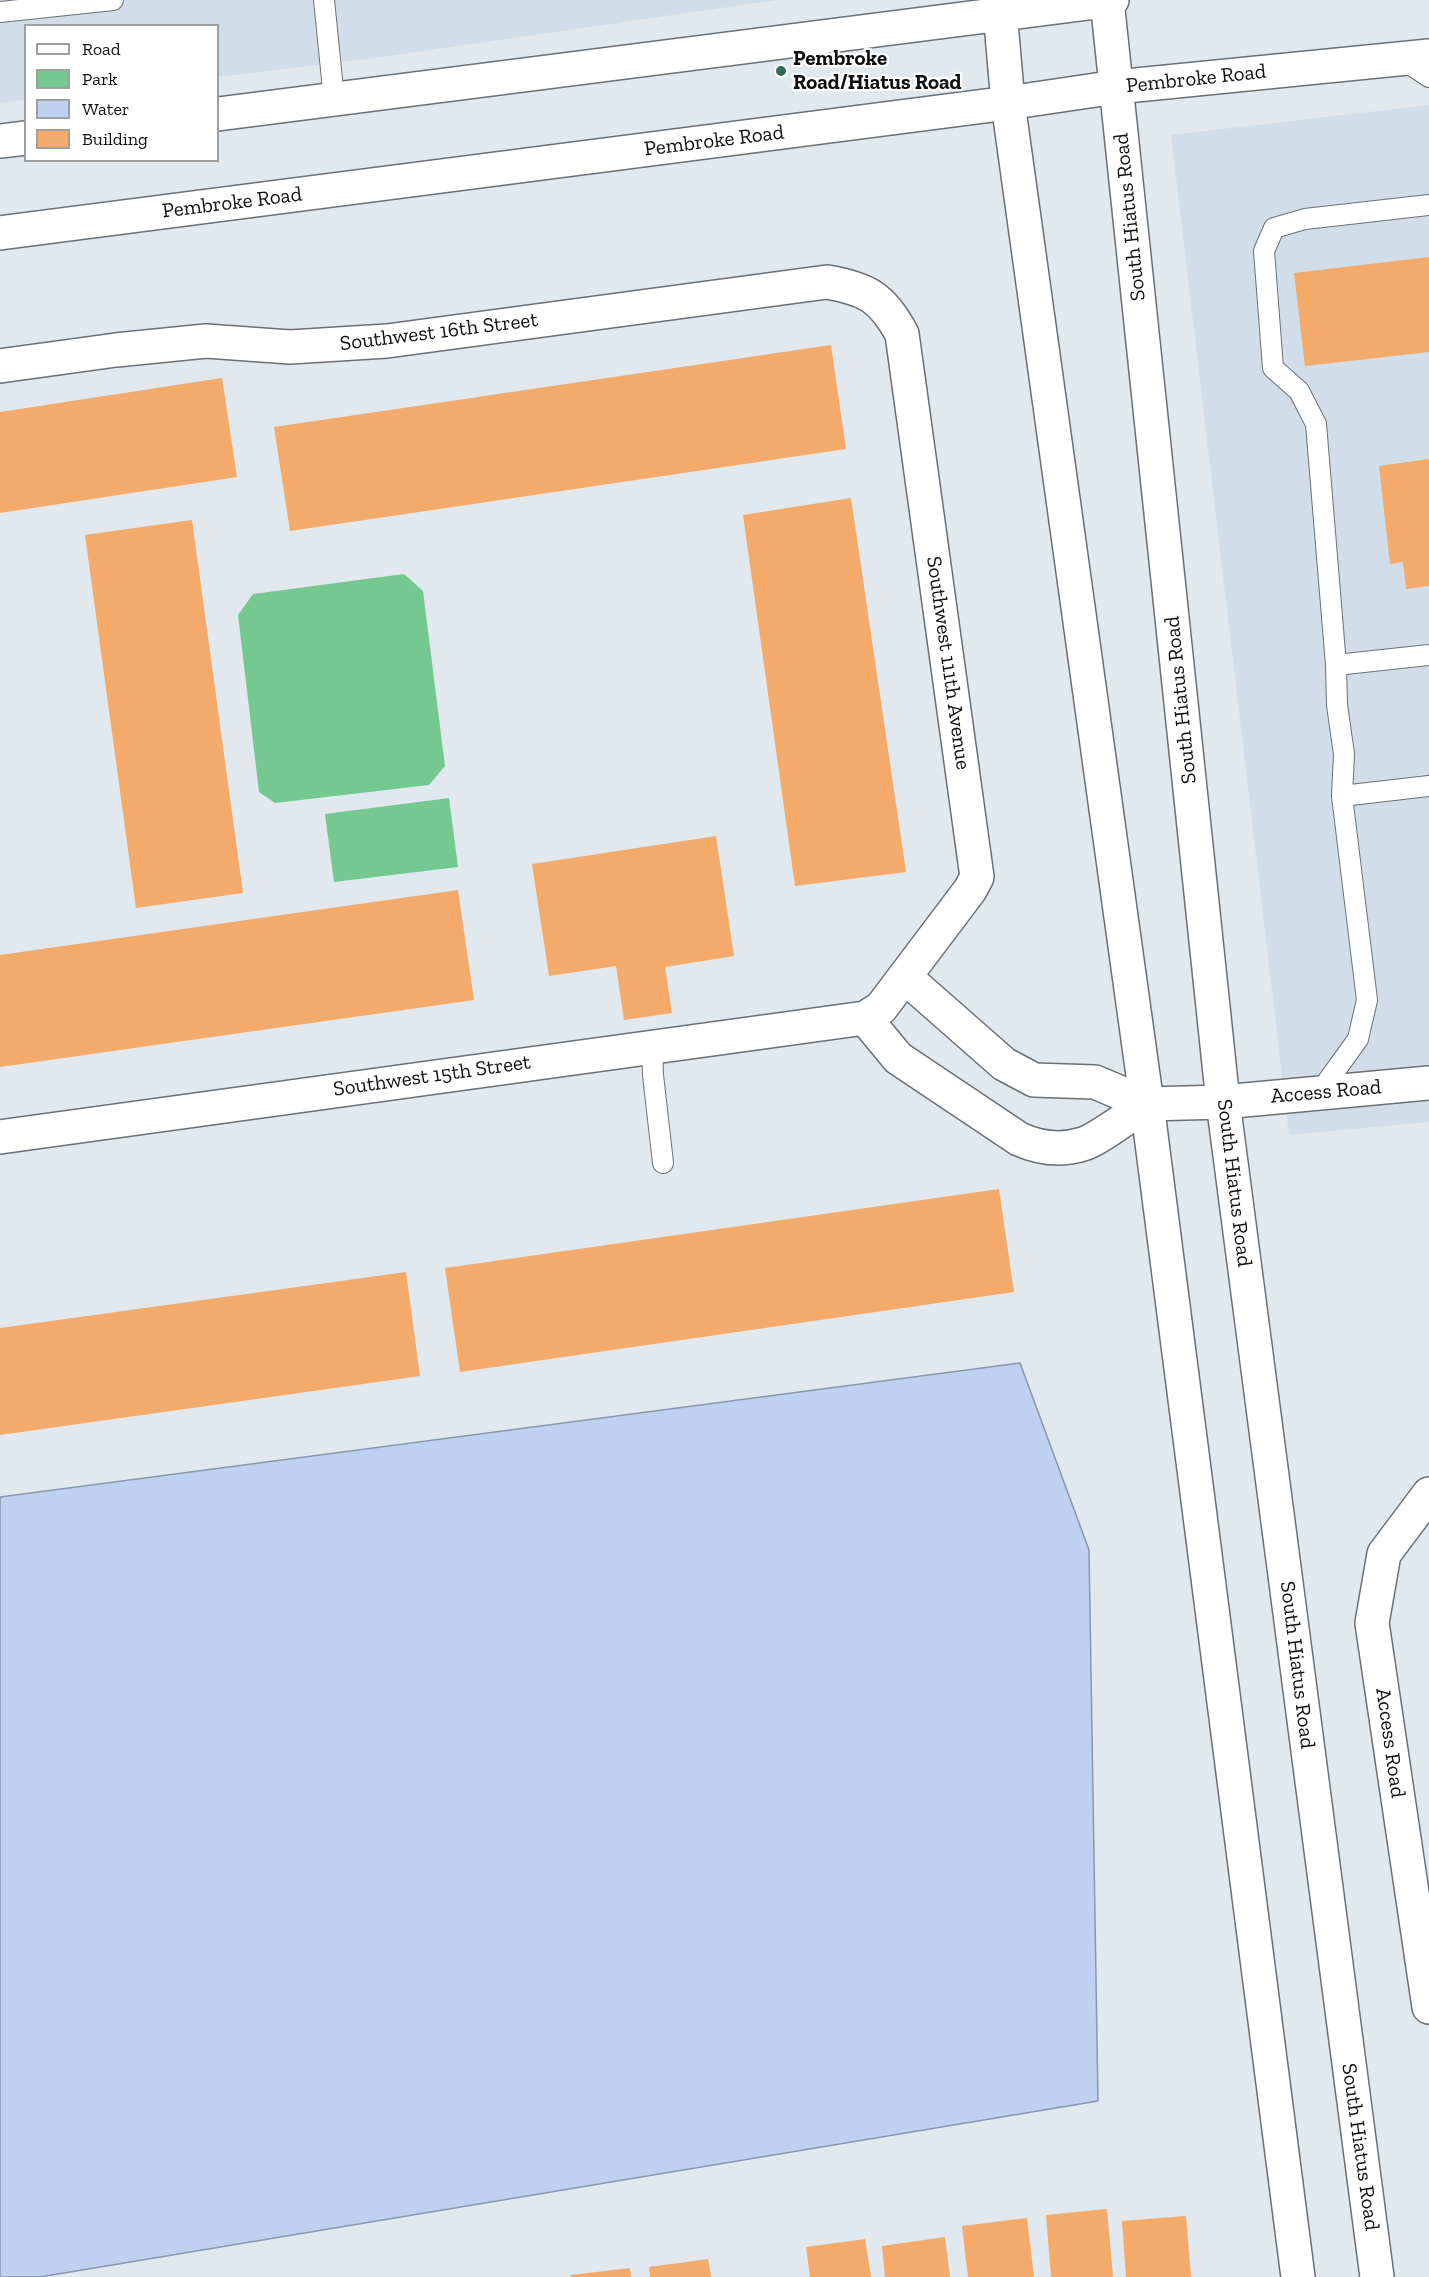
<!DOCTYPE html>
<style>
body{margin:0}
#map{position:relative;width:1429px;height:2277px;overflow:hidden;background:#e1e8ee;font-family:"Zilla Slab",serif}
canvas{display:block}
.legend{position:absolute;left:24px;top:24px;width:195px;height:138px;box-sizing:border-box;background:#fff;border:2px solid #9f9fa0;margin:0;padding:8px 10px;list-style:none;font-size:18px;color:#0e1012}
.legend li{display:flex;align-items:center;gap:12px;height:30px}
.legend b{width:30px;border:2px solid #9f9fa0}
</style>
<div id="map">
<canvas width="1429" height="2277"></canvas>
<ul class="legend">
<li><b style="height:8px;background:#fff"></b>Road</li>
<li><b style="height:16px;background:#75c990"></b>Park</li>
<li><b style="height:16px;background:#bed1f0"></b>Water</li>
<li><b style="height:16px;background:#f3aa6a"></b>Building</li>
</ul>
</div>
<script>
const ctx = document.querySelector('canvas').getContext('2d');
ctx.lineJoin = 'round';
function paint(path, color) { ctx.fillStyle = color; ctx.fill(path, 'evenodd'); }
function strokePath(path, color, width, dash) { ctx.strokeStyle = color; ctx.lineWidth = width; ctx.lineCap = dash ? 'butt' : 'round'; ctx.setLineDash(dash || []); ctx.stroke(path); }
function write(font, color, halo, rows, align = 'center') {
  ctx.font = font + ' "Zilla Slab",serif'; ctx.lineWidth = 4.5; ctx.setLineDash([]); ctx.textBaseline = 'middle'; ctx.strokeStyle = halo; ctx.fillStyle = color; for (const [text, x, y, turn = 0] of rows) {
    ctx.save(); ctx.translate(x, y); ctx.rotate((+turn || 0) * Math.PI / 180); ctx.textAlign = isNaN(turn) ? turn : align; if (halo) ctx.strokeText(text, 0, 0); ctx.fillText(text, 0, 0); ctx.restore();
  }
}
paint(new Path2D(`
 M 0,0 L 777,0 L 375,58 L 218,77 L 218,26 L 26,26 L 25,100 L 0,103 Z
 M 1429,105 L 1429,1122 L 1289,1135 L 1171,135 Z`), '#d1dee9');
paint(new Path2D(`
 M 404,574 L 423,591 L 445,766 L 429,785 L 275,803 L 259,792 L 238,615 L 253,594 Z
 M 449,798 L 458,867 L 334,882 L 325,814 Z`), '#75c990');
const water = new Path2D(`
 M 1020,1363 L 1089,1550 L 1098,2101 L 40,2277 L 0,2277 L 0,1497 Z`);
paint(water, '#bed1f0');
strokePath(water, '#8997ad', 1.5);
paint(new Path2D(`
 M 1429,257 L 1429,352 L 1305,366 L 1294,273 Z
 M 831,345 L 846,449 L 290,531 L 274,427 Z
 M 222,378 L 237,477 L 0,513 L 0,412 Z
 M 1429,459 L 1429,586 L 1406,589 L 1403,562 L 1390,564 L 1379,466 Z
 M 851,498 L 906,872 L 795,886 L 743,515 Z
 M 192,520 L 243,893 L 136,908 L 85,535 Z
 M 716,836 L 734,956 L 665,967 L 672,1013 L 624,1020 L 616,966 L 549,976 L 532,864 Z
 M 458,890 L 474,1000 L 0,1067 L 0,955 Z
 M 999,1189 L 1014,1292 L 460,1372 L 445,1268 Z
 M 406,1272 L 420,1376 L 0,1435 L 0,1328 Z
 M 1107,2209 L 1113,2277 L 1051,2277 L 1046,2215 Z
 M 1186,2216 L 1191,2277 L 1126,2277 L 1122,2221 Z
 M 1027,2218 L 1034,2277 L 968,2277 L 962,2226 Z
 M 945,2237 L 950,2277 L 885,2277 L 882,2246 Z
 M 865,2239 L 871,2277 L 810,2277 L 806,2247 Z
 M 708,2259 L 711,2277 L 650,2277 L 649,2267 Z
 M 630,2268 L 631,2277 L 571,2277 L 571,2275 Z`), '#f3aa6a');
const service = new Path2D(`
 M 324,0 L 334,99
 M 0,12 L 113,0
 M 1402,59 L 1429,77
 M 1336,665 L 1429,655
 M 1342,796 L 1429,786
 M 652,1046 L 653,1075 L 663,1163
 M 1319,1093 L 1358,1039 L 1367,1000 L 1342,796 L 1344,754 L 1337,705 L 1336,665 L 1316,424 L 1299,391 L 1273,368 L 1264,251 L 1274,228 L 1305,219 L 1429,205`);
const minor = new Path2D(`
 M 0,366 L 116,350 L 206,341 L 290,347 L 387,341 L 827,282 C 867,289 882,297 902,334 L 977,877 L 970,890 L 881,1008 L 865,1018 L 0,1137
 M 905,977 L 1004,1064 L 1034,1080 L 1095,1082 L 1147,1104 L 1223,1102 L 1429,1083
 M 865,1018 L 898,1058 L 1019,1139 C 1039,1148 1061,1151 1083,1144 C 1097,1140 1133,1113 1147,1104
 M 1429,1494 L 1384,1554 L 1372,1623 L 1429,2007`);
const secondary = new Path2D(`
 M 999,0 L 1008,103 L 1147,1104 L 1298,2277
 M 1107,0 L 1223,1102 L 1377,2277
 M 218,114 L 1112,0
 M 0,141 L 26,138
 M 0,233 L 1008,103 L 1116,87 L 1429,56`);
strokePath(service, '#6a7075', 22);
strokePath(minor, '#6a7075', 36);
strokePath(secondary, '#6a7075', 36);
strokePath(service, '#fff', 20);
strokePath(minor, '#fff', 33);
strokePath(secondary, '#fff', 33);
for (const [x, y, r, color] of [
 [781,71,6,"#306b55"]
]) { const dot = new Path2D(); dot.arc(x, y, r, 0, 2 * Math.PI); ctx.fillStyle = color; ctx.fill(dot); strokePath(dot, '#fff', 2); }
write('bold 21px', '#0e1012', '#fff', [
 ["Pembroke",793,59],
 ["Road/Hiatus Road",793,83]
], 'left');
write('21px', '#0e1012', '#fff', [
 ["Pembroke Road",1196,79,-6],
 ["Pembroke Road",714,141,-7],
 ["Pembroke Road",232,203,-7],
 ["South Hiatus Road",1130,217,-96],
 ["Southwest 16th Street",439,332,-7],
 ["Southwest 111th Avenue",948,663,82],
 ["South Hiatus Road",1181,700,-96],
 ["Southwest 15th Street",432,1076,-8],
 ["Access Road",1326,1092,-5],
 ["South Hiatus Road",1234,1183,83],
 ["South Hiatus Road",1297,1665,83],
 ["Access Road",1390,1743,82],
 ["South Hiatus Road",1360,2147,82]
]);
</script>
